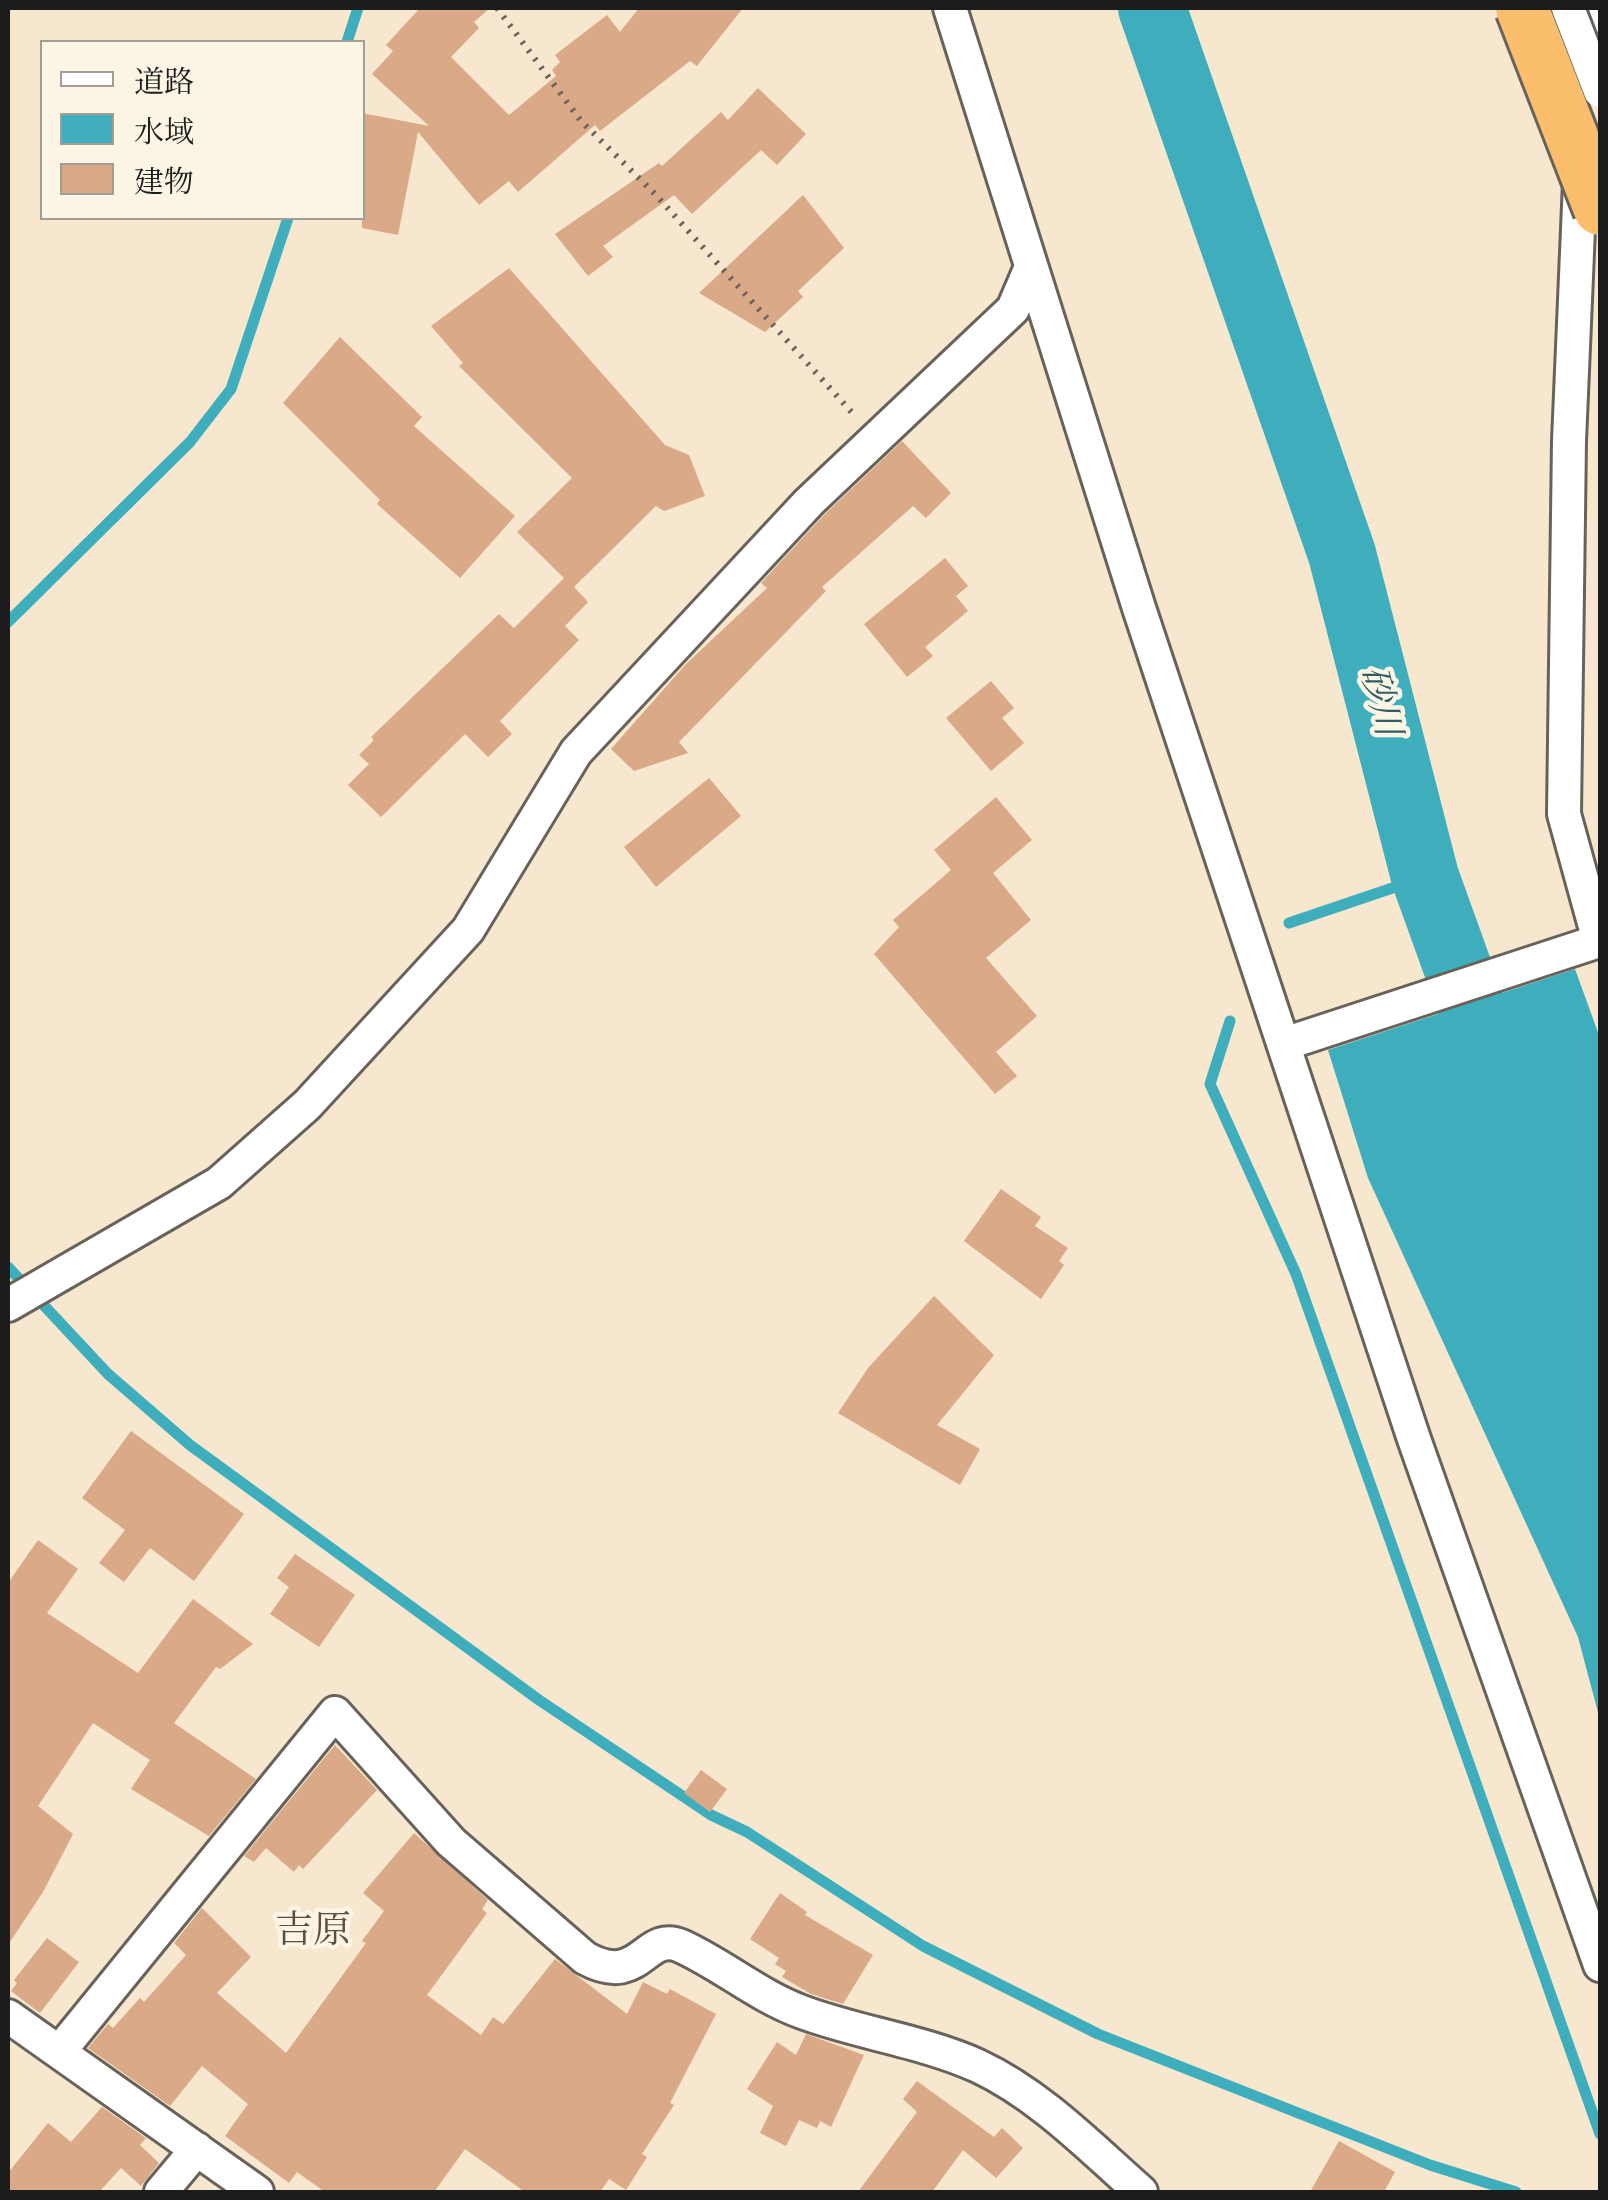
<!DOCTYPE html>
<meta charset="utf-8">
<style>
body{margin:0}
#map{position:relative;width:1608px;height:2200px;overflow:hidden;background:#f6e7ce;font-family:"Libre Caslon Text","Noto Serif JP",serif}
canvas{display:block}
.frame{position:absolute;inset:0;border:10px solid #1c1c1c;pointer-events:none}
.legend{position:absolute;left:40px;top:40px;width:325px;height:180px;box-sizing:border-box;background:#fcf5e5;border:2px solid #a29e95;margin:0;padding:12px 18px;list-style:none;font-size:30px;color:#1c1c1c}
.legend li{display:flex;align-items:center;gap:20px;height:50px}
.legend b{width:50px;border:2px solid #a29e95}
</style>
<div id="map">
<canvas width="1608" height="2200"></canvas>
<div class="frame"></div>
<ul class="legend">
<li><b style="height:12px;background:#fff"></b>道路</li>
<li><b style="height:28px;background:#3faebc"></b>水域</li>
<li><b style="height:28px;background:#d9a988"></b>建物</li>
</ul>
</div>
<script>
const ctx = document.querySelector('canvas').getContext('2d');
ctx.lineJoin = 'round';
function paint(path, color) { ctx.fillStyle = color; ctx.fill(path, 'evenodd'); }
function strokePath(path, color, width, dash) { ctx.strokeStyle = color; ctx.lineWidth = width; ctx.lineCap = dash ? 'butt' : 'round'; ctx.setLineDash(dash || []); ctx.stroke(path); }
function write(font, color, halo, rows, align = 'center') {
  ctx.font = font + ' "Libre Caslon Text","Noto Serif JP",serif'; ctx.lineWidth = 9; ctx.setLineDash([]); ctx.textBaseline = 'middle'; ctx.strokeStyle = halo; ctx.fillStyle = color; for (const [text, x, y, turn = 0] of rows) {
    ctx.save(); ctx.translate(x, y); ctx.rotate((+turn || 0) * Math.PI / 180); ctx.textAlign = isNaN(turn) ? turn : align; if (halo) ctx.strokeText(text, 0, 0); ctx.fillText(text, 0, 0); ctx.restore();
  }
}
paint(new Path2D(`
 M 1575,969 L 1600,1038 L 1600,1720 L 1578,1637 L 1368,1178 L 1328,1050 Z`), '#3faebc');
strokePath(new Path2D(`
 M 347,42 L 358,8
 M 8,622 L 190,442 L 231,389 L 288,218
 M 1289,923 L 1425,877
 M 1230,1021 L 1210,1084 L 1296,1274 L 1600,2134
 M 8,1267 L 108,1374 L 190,1445 L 539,1700 L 711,1815 L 747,1832 L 923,1946 L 1098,2034 L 1430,2165 L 1516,2192`), '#3faebc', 11);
strokePath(new Path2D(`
 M 1152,8 L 1342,554 L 1425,877 L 1502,1091`), '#3faebc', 68);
paint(new Path2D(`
 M 420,8 L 490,8 L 474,22 L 479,28 L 451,57 L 509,115 L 556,76 L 552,70 L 560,62 L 555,55 L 607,15 L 620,32 L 639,8 L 743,8 L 697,66 L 690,61 L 600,131 L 595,125 L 518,192 L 509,181 L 479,205 L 418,132 L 398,235 L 362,228 L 362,113 L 429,126 L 372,74 L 393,51 L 386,45 Z
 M 758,88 L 806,134 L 777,165 L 761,150 L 692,214 L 674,195 L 603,246 L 613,257 L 588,276 L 555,234 L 659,163 L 662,166 L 721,112 L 728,120 Z
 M 803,195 L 844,248 L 798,291 L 803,297 L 765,332 L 699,293 Z
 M 509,268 L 665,445 L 689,455 L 705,496 L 664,511 L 656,506 L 574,587 L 588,602 L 565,626 L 579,640 L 500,721 L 512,734 L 488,757 L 465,734 L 381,817 L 348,785 L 369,764 L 359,755 L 374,740 L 371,737 L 499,614 L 514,628 L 564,578 L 517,532 L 572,478 L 459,366 L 463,363 L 431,326 Z
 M 340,337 L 422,417 L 414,426 L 515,516 L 460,578 L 377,504 L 380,500 L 283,403 Z
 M 902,441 L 951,493 L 926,518 L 913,506 L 822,587 L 826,591 L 679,742 L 688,753 L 634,771 L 611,749 L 686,664 L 767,588 L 761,583 L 823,516 Z
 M 945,558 L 968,586 L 956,596 L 968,611 L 925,647 L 933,656 L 907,677 L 864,624 Z
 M 991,681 L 1014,708 L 1002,718 L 1024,743 L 991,771 L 946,718 Z
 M 709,778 L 741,816 L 656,887 L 624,847 Z
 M 996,797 L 1032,840 L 993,873 L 1031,920 L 986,958 L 1037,1016 L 996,1052 L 1017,1076 L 995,1094 L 874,954 L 899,927 L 893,920 L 951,870 L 934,850 Z
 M 1001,1189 L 1041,1217 L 1035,1226 L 1068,1248 L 1059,1261 L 1064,1265 L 1041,1299 L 964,1241 Z
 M 934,1296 L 994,1355 L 937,1425 L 980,1449 L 960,1485 L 838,1413 L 868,1368 Z
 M 131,1431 L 244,1514 L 194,1581 L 150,1548 L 124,1582 L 99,1563 L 125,1530 L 82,1498 Z
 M 38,1540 L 78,1569 L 47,1613 L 138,1673 L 193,1599 L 253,1644 L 220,1669 L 216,1667 L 174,1723 L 256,1779 L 209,1836 L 131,1789 L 150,1760 L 93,1723 L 38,1806 L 73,1834 L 43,1892 L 8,1945 L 8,1583 Z
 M 295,1554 L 355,1595 L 319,1647 L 270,1614 L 289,1587 L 277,1578 Z
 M 335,1745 L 377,1790 L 303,1869 L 299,1865 L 294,1872 L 266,1848 L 254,1862 L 244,1856 Z
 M 701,1770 L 727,1789 L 710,1812 L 684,1793 Z
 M 414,1833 L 488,1900 L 482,1909 L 487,1913 L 427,1995 L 481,2035 L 493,2017 L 503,2024 L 555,1959 L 627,2014 L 643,1982 L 667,1994 L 670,1989 L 716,2014 L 670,2103 L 674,2105 L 642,2154 L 647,2157 L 626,2190 L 609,2179 L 600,2192 L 525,2192 L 465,2149 L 434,2192 L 325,2192 L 297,2172 L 289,2183 L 225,2136 L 248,2104 L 202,2066 L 170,2106 L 88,2048 L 108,2024 L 113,2028 L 140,1998 L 144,2002 L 186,1955 L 174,1943 L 202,1908 L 251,1957 L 217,1993 L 286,2053 L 366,1943 L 362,1941 L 384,1911 L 363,1893 Z
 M 780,1893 L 807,1912 L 805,1915 L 873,1955 L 843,2004 L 811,1994 L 782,1977 L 786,1971 L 775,1964 L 779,1958 L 750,1939 Z
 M 47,1938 L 79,1962 L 40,2013 L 11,1991 L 17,1983 L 14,1980 Z
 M 806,2034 L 864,2055 L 831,2127 L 820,2121 L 817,2128 L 799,2120 L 786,2146 L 760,2133 L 773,2106 L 747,2089 L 777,2042 L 796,2055 Z
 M 917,2081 L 994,2137 L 1002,2128 L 1023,2148 L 996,2178 L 963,2150 L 932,2192 L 858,2192 L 917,2112 L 903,2099 Z
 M 102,2107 L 146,2138 L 140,2145 L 159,2163 L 141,2186 L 121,2168 L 99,2192 L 8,2192 L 8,2173 L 48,2123 L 71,2142 Z
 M 1339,2141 L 1395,2172 L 1384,2192 L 1310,2192 Z`), '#d9a988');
const minor = new Path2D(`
 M 950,8 L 1139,608 L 1414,1439 L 1600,1965
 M 1587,22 L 1600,24
 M 1284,1044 L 1599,941 L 1564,814 L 1569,441 L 1580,182
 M 8,1305 L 219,1183 L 307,1105 L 468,930 L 576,752 L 809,502 L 1013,309 L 1031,267
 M 8,2016 L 257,2192
 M 59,2052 L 335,1713 L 451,1842 L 585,1958 C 641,1989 644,1930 681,1946 C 723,1965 758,1996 802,2012 C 858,2033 923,2041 978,2066 C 1040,2095 1090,2147 1141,2192
 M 161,2192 L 197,2149`);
strokePath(minor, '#68635a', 38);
strokePath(new Path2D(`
 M 497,8 L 581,121 L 655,194 L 855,416`), '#68635a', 6, [2.5, 8]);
strokePath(minor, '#fff', 32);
const minorBridge = new Path2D(`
 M 1568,8 L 1600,91`);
const trunkBridge = new Path2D(`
 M 1522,8 L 1600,209`);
strokePath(minorBridge, '#68635a', 38, []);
strokePath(trunkBridge, '#68635a', 58, []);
strokePath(minorBridge, '#fff', 32);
strokePath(trunkBridge, '#fabe6d', 52);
write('italic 35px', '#2c5e64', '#fcf5e5', [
 ["砂川",1380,701,76]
]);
write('38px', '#5e4d42', '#fcf5e5', [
 ["吉原",313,1931]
]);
</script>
